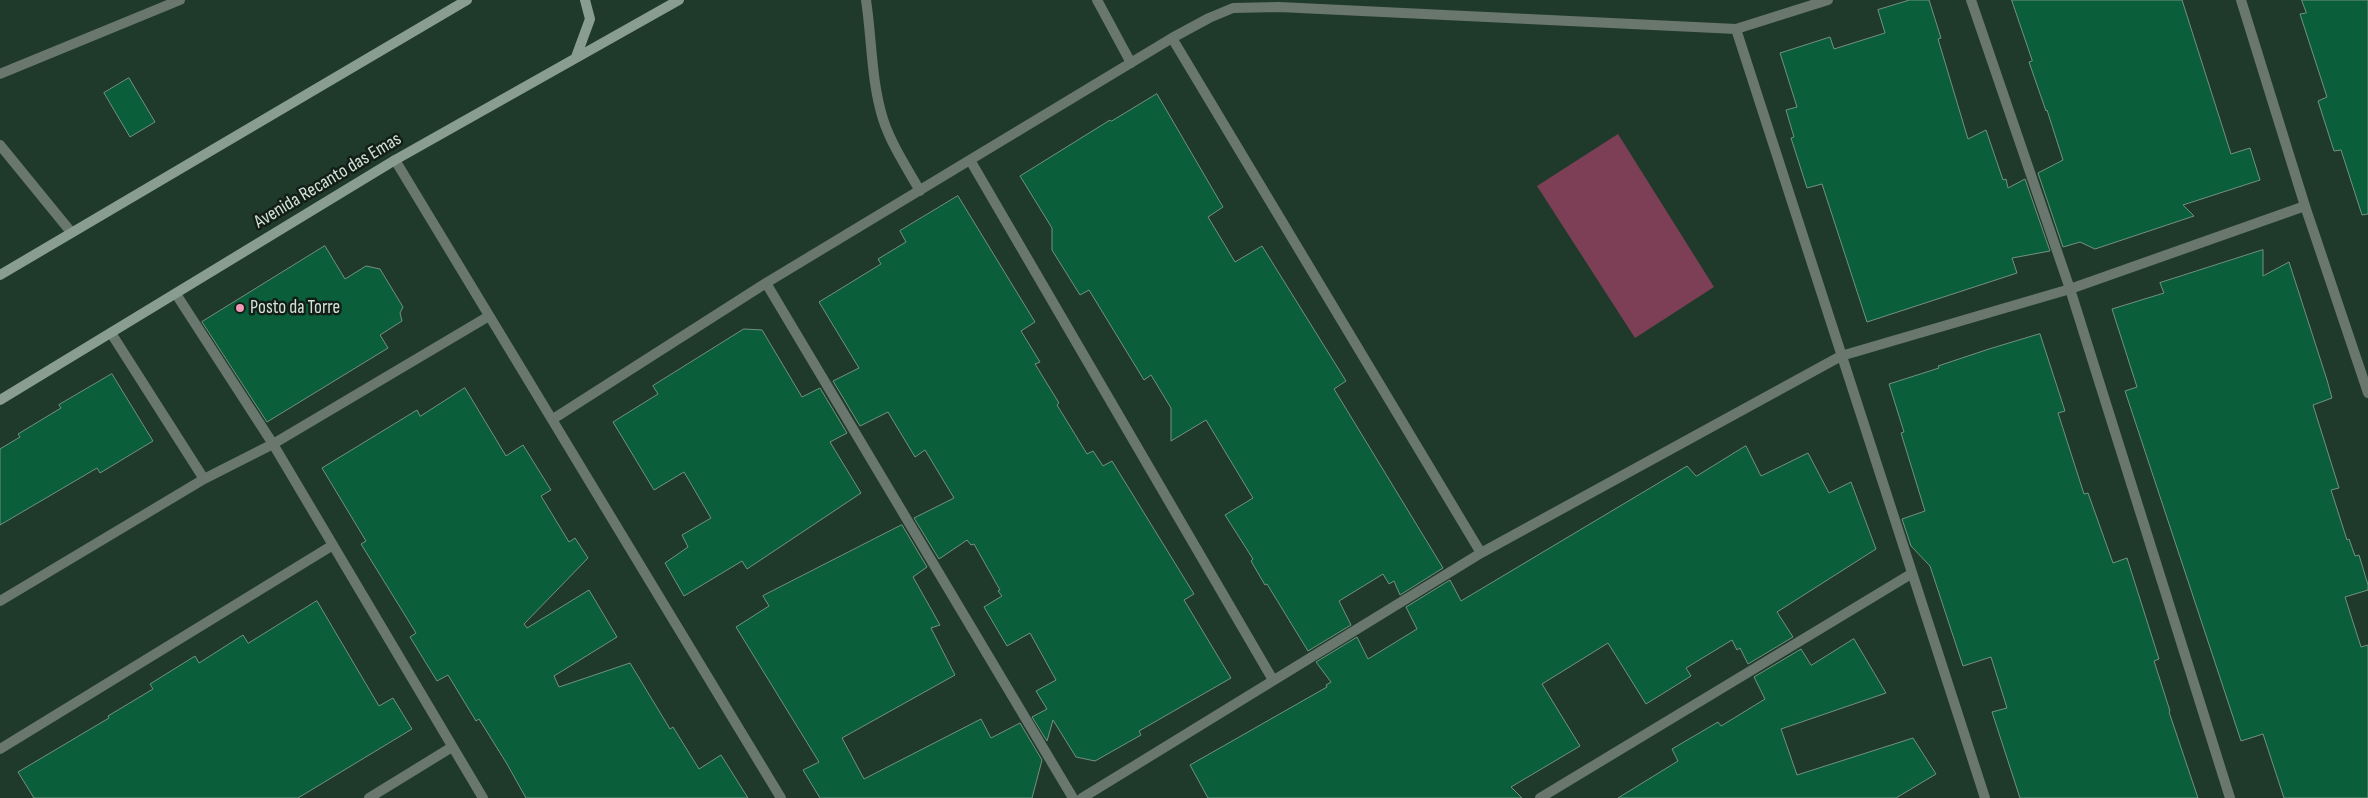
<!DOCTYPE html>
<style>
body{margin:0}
canvas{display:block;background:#1f3a2b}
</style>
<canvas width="2368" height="798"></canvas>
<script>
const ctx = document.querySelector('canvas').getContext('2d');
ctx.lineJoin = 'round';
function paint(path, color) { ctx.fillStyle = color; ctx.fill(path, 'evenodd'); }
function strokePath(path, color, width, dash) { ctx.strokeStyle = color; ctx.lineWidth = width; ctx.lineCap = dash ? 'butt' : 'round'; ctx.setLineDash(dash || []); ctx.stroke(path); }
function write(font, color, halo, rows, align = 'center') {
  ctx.font = font + ' "Sofia Sans Condensed",sans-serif'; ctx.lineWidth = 5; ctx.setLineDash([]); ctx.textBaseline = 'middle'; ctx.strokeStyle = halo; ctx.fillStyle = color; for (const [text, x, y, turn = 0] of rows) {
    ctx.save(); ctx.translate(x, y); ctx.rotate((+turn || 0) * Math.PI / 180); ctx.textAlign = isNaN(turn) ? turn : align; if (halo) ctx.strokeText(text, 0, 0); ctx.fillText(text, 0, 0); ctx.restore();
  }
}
paint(new Path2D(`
 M 1618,134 L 1714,287 L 1635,338 L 1537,186 Z`), '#7c3f56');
const building = new Path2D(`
 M 1910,0 L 1929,0 L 1941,38 L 1938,39 L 1968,139 L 1986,130 L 2003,180 L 2006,179 L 2008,188 L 2025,179 L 2050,251 L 2012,258 L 2017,273 L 1867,322 L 1822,184 L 1807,188 L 1791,138 L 1794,137 L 1786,110 L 1797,107 L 1780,53 L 1830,37 L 1834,49 L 1885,33 L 1878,10 Z
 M 2012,0 L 2182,0 L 2231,154 L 2250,148 L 2260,180 L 2183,205 L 2194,216 L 2095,249 L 2080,242 L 2063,247 L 2038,173 L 2063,160 L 2047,110 L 2046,111 L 2029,62 L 2032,61 Z
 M 2302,0 L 2368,0 L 2368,214 L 2362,215 L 2341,150 L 2334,151 L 2318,101 L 2327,97 L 2300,14 L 2306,13 Z
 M 129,78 L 155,122 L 130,137 L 104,93 Z
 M 1157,94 L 1223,207 L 1208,217 L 1235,262 L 1262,246 L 1346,381 L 1334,389 L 1443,568 L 1400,595 L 1394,581 L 1389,584 L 1383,574 L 1339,601 L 1351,625 L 1308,651 L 1267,584 L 1265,585 L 1251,561 L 1253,559 L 1225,515 L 1253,498 L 1206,420 L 1171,441 L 1171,408 L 1151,375 L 1144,380 L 1089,290 L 1080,295 L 1052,250 L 1052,228 L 1020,176 L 1110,120 L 1111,121 Z
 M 958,196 L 1035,322 L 1021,331 L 1040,362 L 1035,364 L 1059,403 L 1057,405 L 1087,454 L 1093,451 L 1103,466 L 1112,461 L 1194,594 L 1184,600 L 1231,678 L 1139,731 L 1141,735 L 1095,761 L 1076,757 L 1053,720 L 1047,741 L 1032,717 L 1047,709 L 1036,691 L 1056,680 L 1030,633 L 1007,646 L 984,607 L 1002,596 L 998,591 L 1000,590 L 974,544 L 971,545 L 967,540 L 939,559 L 914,518 L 954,498 L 925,450 L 915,457 L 888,412 L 860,426 L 833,381 L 859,368 L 819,302 L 881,264 L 878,259 L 906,242 L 900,231 Z
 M 325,246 L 345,279 L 366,266 L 380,269 L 403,307 L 400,313 L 402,321 L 380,335 L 388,348 L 267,422 L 202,322 Z
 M 2263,250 L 2263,276 L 2289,262 L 2327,380 L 2332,398 L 2313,405 L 2339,488 L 2331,490 L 2347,540 L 2349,539 L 2355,556 L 2359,555 L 2368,585 L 2368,590 L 2345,597 L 2361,647 L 2368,645 L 2368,798 L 2284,798 L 2263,734 L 2241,741 L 2125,391 L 2137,387 L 2112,309 L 2164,293 L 2160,283 Z
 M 744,329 L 762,330 L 802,397 L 820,388 L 847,433 L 830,442 L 861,493 L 747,569 L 742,561 L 684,596 L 665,563 L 688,547 L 682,535 L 711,518 L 684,472 L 654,490 L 613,422 L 658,394 L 653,386 Z
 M 2040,334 L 2065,411 L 2058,413 L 2084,494 L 2088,493 L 2113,563 L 2127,558 L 2159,659 L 2154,661 L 2170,711 L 2169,712 L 2198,798 L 2020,798 L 1992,712 L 2007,708 L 1991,657 L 1963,666 L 1930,566 L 1911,546 L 1902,519 L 1925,511 L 1901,433 L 1904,432 L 1889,384 L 1939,368 L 1938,366 L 1989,349 Z
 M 112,374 L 153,441 L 100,473 L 97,468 L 0,525 L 0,449 L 20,437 L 18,434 L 61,408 L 59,405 Z
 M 465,388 L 506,456 L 523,445 L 551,490 L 541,496 L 569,542 L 575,538 L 588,558 L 524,624 L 527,628 L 589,590 L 617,637 L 554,676 L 559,687 L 630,663 L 670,729 L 673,727 L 699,769 L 721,755 L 748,798 L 526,798 L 507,764 L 479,719 L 476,721 L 448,675 L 437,681 L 410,637 L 416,633 L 361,544 L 366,541 L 322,468 L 417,410 L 420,416 Z
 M 1746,446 L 1761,476 L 1808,453 L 1829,493 L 1851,482 L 1876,549 L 1777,612 L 1793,637 L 1748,664 L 1740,648 L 1737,650 L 1732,640 L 1686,668 L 1691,676 L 1646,704 L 1608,643 L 1542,684 L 1580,746 L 1511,787 L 1522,798 L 1208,798 L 1190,765 L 1327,687 L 1326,685 L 1331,682 L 1316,662 L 1357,637 L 1368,659 L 1417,629 L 1406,607 L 1450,580 L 1461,601 L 1687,466 L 1696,476 Z
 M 902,525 L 927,567 L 913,577 L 940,625 L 931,628 L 955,675 L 842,738 L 864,779 L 981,719 L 991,738 L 1020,723 L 1042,760 L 1032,798 L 820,798 L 803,770 L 819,762 L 736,627 L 769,606 L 763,596 Z
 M 317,601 L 379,706 L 393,698 L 412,729 L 298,798 L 34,798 L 18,772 L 109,718 L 108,716 L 153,689 L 150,684 L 195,656 L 199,663 L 243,635 L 248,643 Z
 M 1854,639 L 1886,693 L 1781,729 L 1797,775 L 1913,738 L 1936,774 L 1896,798 L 1618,798 L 1678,761 L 1672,749 L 1718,722 L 1721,726 L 1765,699 L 1754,677 L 1801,649 L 1811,665 Z`);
paint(building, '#0a5e3a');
strokePath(building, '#73917f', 1);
strokePath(new Path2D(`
 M 176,294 L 273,444 L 204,479
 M 0,601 L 204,479 L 111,333`), '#6a776f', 10);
strokePath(new Path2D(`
 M 866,0 C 872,39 871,81 883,119 C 891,144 907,168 920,191
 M 1097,0 L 1131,63
 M 1971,0 L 2070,289 L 2230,798
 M 2241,0 L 2305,206 L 2368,393
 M 1736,29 L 1985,798
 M 1172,38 L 1481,553
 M 0,74 L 180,0
 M 0,145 L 71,232
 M 395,160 L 781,798
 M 970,160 L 1273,680
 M 766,283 L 1073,798
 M 553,419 L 766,283 L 1172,38 L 1209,18 L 1233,8 L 1279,7 L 1736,29 L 1828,0
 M 0,749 L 333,545
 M 369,798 L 452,747
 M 483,798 L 273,444 L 489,316
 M 1082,798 L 1481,553 L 1841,356 L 2070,289 L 2305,206
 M 1540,798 L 1911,574`), '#6a776f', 10);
strokePath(new Path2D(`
 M 576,57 L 590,19 L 585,0
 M 0,275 L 467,0
 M 0,400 L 395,160 L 679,0`), '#899d91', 10);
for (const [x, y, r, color] of [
 [240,308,5,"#f09ab7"]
]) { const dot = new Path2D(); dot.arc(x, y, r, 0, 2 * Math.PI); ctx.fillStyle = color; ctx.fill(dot); strokePath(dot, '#121e17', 2); }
write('19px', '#d2e2d8', '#121e17', [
 ["Avenida Recanto das Emas",328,181,-31]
]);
write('19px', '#d2e2d8', '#121e17', [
 ["Posto da Torre",250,308]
], 'left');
</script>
